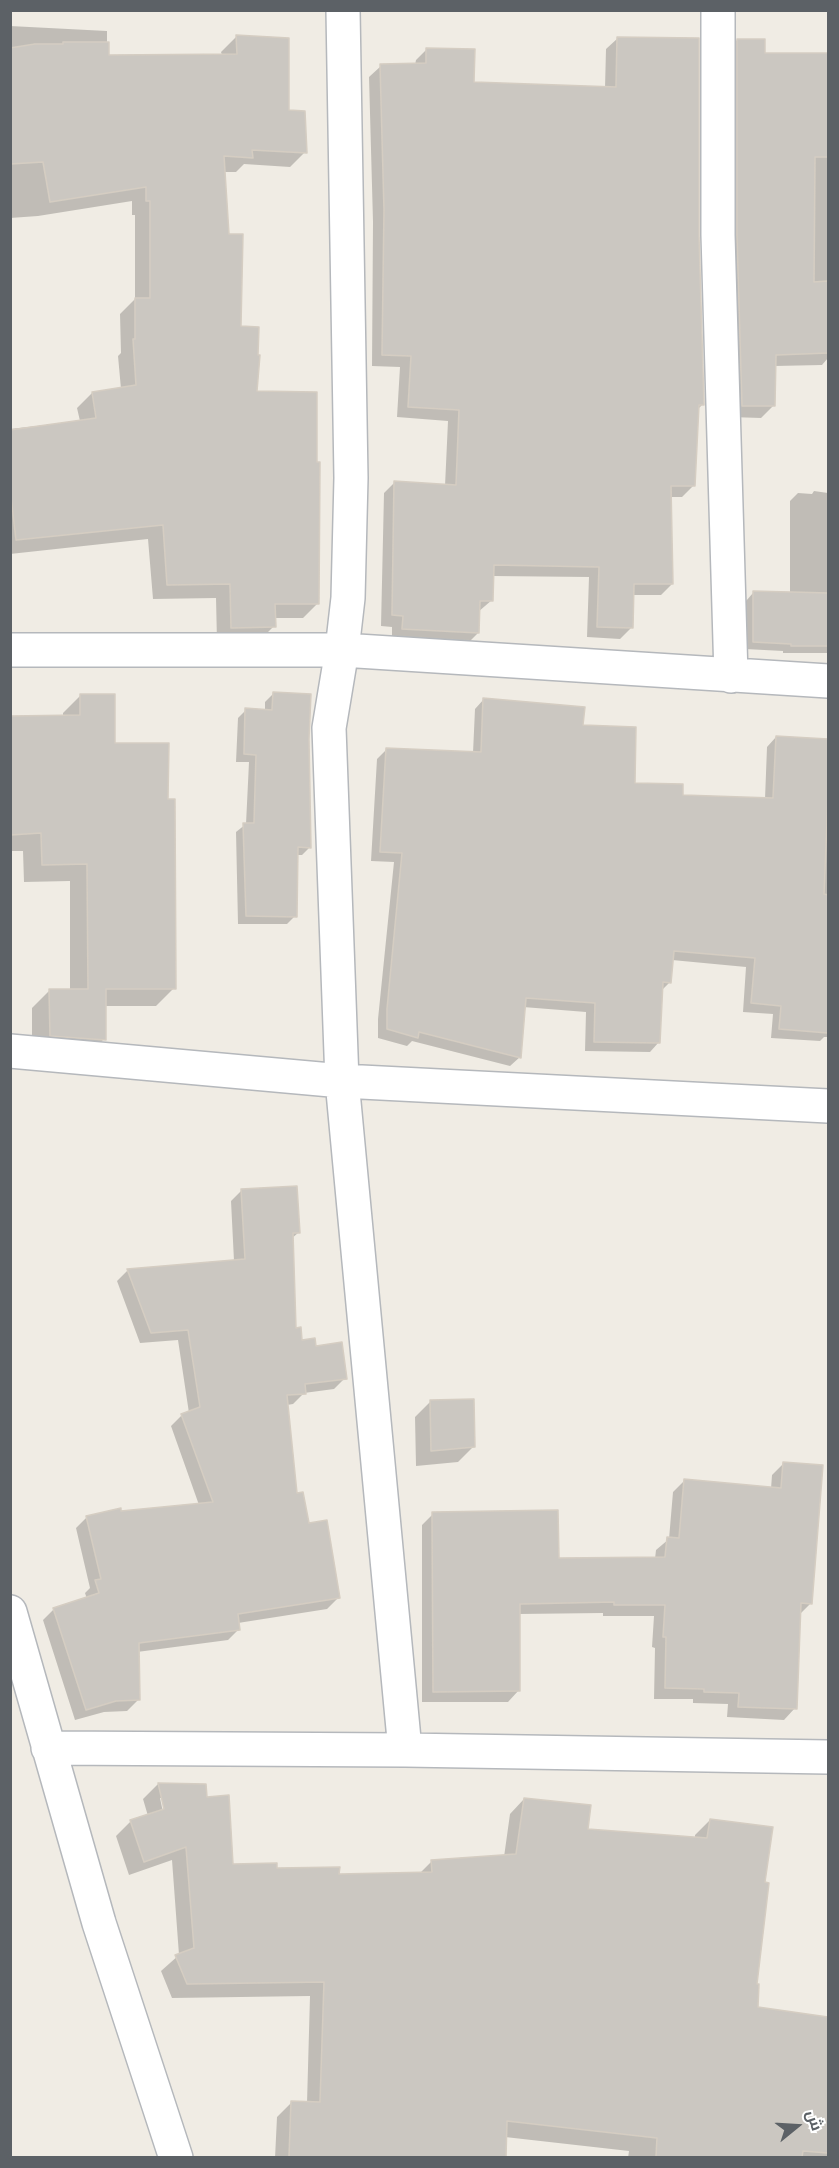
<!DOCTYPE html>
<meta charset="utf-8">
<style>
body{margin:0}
#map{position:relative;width:839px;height:2168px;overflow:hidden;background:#f0ece4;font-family:Arial,Cairo,sans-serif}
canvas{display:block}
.frame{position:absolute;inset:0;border:12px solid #5c6166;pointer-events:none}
.north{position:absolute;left:767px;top:2096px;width:60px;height:60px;-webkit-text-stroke:4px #fff;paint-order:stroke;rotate:72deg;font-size:16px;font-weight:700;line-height:24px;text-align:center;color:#5c6166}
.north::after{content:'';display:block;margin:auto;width:21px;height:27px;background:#5c6166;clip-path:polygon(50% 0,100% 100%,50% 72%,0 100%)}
</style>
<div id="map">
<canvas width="839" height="2168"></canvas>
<div class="frame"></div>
<div class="north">ش</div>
</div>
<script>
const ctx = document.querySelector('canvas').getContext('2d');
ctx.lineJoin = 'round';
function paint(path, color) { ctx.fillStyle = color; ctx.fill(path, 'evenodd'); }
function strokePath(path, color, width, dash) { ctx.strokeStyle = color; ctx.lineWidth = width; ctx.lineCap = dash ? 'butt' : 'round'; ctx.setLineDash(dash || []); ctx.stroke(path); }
paint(new Path2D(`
 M 10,26 L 107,31 L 107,57 L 222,55 L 221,52 L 236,37 L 287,111 L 305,152 L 290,167 L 244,164 L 236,172 L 223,172 L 227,236 L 239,328 L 255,393 L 318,603 L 303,618 L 274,618 L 274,626 L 259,641 L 217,642 L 216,598 L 153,599 L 148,539 L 10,554 L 10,429 L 80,421 L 77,408 L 92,393 L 121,389 L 118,356 L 121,353 L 120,314 L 135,299 L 135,215 L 132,215 L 132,201 L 38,216 L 10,218 Z
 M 618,38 L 698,236 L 703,404 L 697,410 L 694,485 L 682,497 L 669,497 L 672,584 L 661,595 L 633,595 L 631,628 L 620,639 L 587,637 L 589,577 L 492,576 L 492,600 L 478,612 L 478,633 L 467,644 L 392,640 L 392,627 L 381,626 L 384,493 L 395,482 L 445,486 L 448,421 L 397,417 L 400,367 L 372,366 L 373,222 L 369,77 L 381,66 L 415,65 L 416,60 L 427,49 L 473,84 L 605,88 L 606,49 Z
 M 737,40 L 763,54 L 828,54 L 828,358 L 822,365 L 775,366 L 773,406 L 761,418 L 730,417 L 725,52 Z
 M 814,491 L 828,493 L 828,653 L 783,653 L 783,651 L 745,649 L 746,601 L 753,593 L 790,593 L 790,501 L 798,493 L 812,494 Z
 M 273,694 L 309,848 L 302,855 L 296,855 L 295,916 L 287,924 L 238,924 L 236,832 L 246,824 L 249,762 L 236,762 L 238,718 L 246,710 L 265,711 L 265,702 Z
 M 81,695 L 113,744 L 166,800 L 174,988 L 156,1006 L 104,1006 L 104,1039 L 86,1057 L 32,1053 L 32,1008 L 50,990 L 70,990 L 70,881 L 24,882 L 23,851 L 10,851 L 10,718 L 63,717 L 63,713 Z
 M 484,699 L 582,726 L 634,784 L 681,797 L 765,799 L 767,747 L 776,737 L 828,741 L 828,1037 L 824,1037 L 820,1041 L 771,1038 L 773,1014 L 743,1012 L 746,967 L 672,960 L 670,982 L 661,991 L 659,1042 L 650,1052 L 585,1051 L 586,1012 L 523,1007 L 520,1057 L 510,1066 L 412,1041 L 407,1046 L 378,1038 L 378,1019 L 394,862 L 371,861 L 377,759 L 386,750 L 473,753 L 475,709 Z
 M 242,1190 L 298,1233 L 291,1239 L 294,1329 L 300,1341 L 314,1348 L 345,1378 L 334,1389 L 304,1393 L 293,1404 L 287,1405 L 296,1495 L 338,1598 L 327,1609 L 238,1623 L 239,1629 L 228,1640 L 137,1652 L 138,1700 L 127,1711 L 104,1712 L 75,1720 L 43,1620 L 54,1609 L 87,1599 L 85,1593 L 90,1588 L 76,1528 L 87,1517 L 199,1505 L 171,1426 L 182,1415 L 189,1413 L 178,1340 L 140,1343 L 117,1281 L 128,1270 L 234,1261 L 231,1201 Z
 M 430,1402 L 474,1446 L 458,1462 L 416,1466 L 415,1417 Z
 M 783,1464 L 810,1604 L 799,1615 L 795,1708 L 784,1720 L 727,1717 L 728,1704 L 693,1703 L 693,1699 L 654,1699 L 655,1648 L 652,1647 L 654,1616 L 603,1616 L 603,1613 L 519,1614 L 519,1690 L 508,1702 L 422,1702 L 422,1525 L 433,1514 L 558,1560 L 655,1559 L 656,1550 L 669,1539 L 673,1492 L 684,1481 L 771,1489 L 772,1475 Z
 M 158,1784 L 205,1786 L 205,1798 L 232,1865 L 338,1876 L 419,1874 L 432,1861 L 504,1857 L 510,1814 L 524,1799 L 586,1831 L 695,1839 L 695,1835 L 710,1820 L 764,1883 L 755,1986 L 756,2009 L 827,2018 L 828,2017 L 828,2158 L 628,2158 L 629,2151 L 505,2137 L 504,2158 L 275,2158 L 277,2117 L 292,2102 L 307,2103 L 310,1996 L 172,1998 L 161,1971 L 179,1955 L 172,1860 L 129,1875 L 116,1836 L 131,1821 L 148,1816 L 143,1799 ZM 160,1798 L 163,1798 L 167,1816 L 164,1817 Z`), '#0003');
const building = new Path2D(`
 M 236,35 L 289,38 L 289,110 L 305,111 L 307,153 L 252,150 L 253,158 L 224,156 L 229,234 L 243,234 L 241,326 L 259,327 L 258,355 L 260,355 L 257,391 L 317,392 L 317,462 L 320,462 L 319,604 L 275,604 L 276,627 L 231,628 L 230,584 L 167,585 L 163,525 L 16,540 L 10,488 L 10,430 L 96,418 L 92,392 L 136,385 L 133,339 L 135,339 L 135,298 L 150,298 L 150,201 L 146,201 L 146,187 L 50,202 L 43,162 L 10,164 L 10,48 L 35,44 L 63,44 L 63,42 L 109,42 L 109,55 L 237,54 Z
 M 617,37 L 699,38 L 699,236 L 704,405 L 699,405 L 695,486 L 671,486 L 673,584 L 634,584 L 633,628 L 597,627 L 599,567 L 494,565 L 493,601 L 480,601 L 479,633 L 402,629 L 403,616 L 392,615 L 394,481 L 456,485 L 459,410 L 408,407 L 411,356 L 382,355 L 384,210 L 380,64 L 426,63 L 426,48 L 475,49 L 474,82 L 616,87 Z
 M 737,39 L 765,39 L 765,53 L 828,53 L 828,157 L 815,157 L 814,282 L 828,281 L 828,353 L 776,355 L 775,406 L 742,406 L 737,235 Z
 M 753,591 L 828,593 L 828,646 L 791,646 L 791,644 L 753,642 Z
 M 273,692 L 311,694 L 309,739 L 311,848 L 298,847 L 297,917 L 246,916 L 243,823 L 254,823 L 256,755 L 244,754 L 245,708 L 272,710 Z
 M 80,694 L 115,694 L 115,743 L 169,743 L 168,799 L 175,799 L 176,989 L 106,989 L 106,1040 L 50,1036 L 49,989 L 88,989 L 87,864 L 42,865 L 41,833 L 10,835 L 10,716 L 80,715 Z
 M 483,698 L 585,707 L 583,725 L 636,727 L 635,783 L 683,784 L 683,795 L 773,798 L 776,736 L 828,739 L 828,797 L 824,894 L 828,895 L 828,1033 L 779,1029 L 781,1006 L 751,1003 L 755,958 L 674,951 L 671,983 L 663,982 L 660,1043 L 594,1042 L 595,1003 L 526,998 L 521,1058 L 419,1032 L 418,1038 L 387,1029 L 387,1009 L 402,853 L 380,852 L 386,748 L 481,752 Z
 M 297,1186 L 300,1233 L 293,1233 L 296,1328 L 301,1327 L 302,1340 L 315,1338 L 316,1346 L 342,1342 L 347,1379 L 305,1384 L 306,1394 L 287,1395 L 297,1493 L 303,1492 L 309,1523 L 327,1520 L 340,1598 L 238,1614 L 240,1630 L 139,1643 L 140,1700 L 116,1701 L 86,1710 L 53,1608 L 99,1593 L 95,1580 L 101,1579 L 86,1516 L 121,1508 L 121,1511 L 213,1502 L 181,1414 L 200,1407 L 188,1330 L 151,1333 L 127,1269 L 245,1259 L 241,1189 Z
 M 474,1399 L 475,1447 L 431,1451 L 430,1400 Z
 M 783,1462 L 823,1465 L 812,1604 L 801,1603 L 797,1709 L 738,1707 L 739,1693 L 704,1692 L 704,1689 L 665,1688 L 666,1637 L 663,1637 L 665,1605 L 614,1605 L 614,1602 L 520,1604 L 520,1691 L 433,1692 L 432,1512 L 558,1510 L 559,1558 L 665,1557 L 667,1537 L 679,1538 L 684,1479 L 781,1488 Z
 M 158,1783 L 206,1784 L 207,1797 L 229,1795 L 233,1864 L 277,1863 L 277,1868 L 340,1867 L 339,1874 L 432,1872 L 431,1860 L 516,1854 L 524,1798 L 591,1805 L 588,1829 L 707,1838 L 710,1819 L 773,1827 L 765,1882 L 769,1883 L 757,1984 L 759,1984 L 758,2007 L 828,2017 L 828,2153 L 803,2151 L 802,2157 L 656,2157 L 657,2138 L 507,2121 L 506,2157 L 289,2157 L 291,2101 L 320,2102 L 324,1982 L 187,1984 L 175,1955 L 194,1948 L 186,1847 L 144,1862 L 130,1820 L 164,1809 Z`);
paint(building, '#cbc7c1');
strokePath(building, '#d5cdc2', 1.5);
const minor = new Path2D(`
 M 343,10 L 351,478 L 348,598 L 342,650 L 329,728 L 342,1081 L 405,1750
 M 718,10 L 718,235 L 731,676
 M 10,650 L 342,650 L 828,681
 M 10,1051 L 342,1081 L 828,1106
 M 10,1612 L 99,1923 L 176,2158
 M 48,1748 L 405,1750 L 828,1757`);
strokePath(minor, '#b5b8bc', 36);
strokePath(minor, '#fff', 33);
</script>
